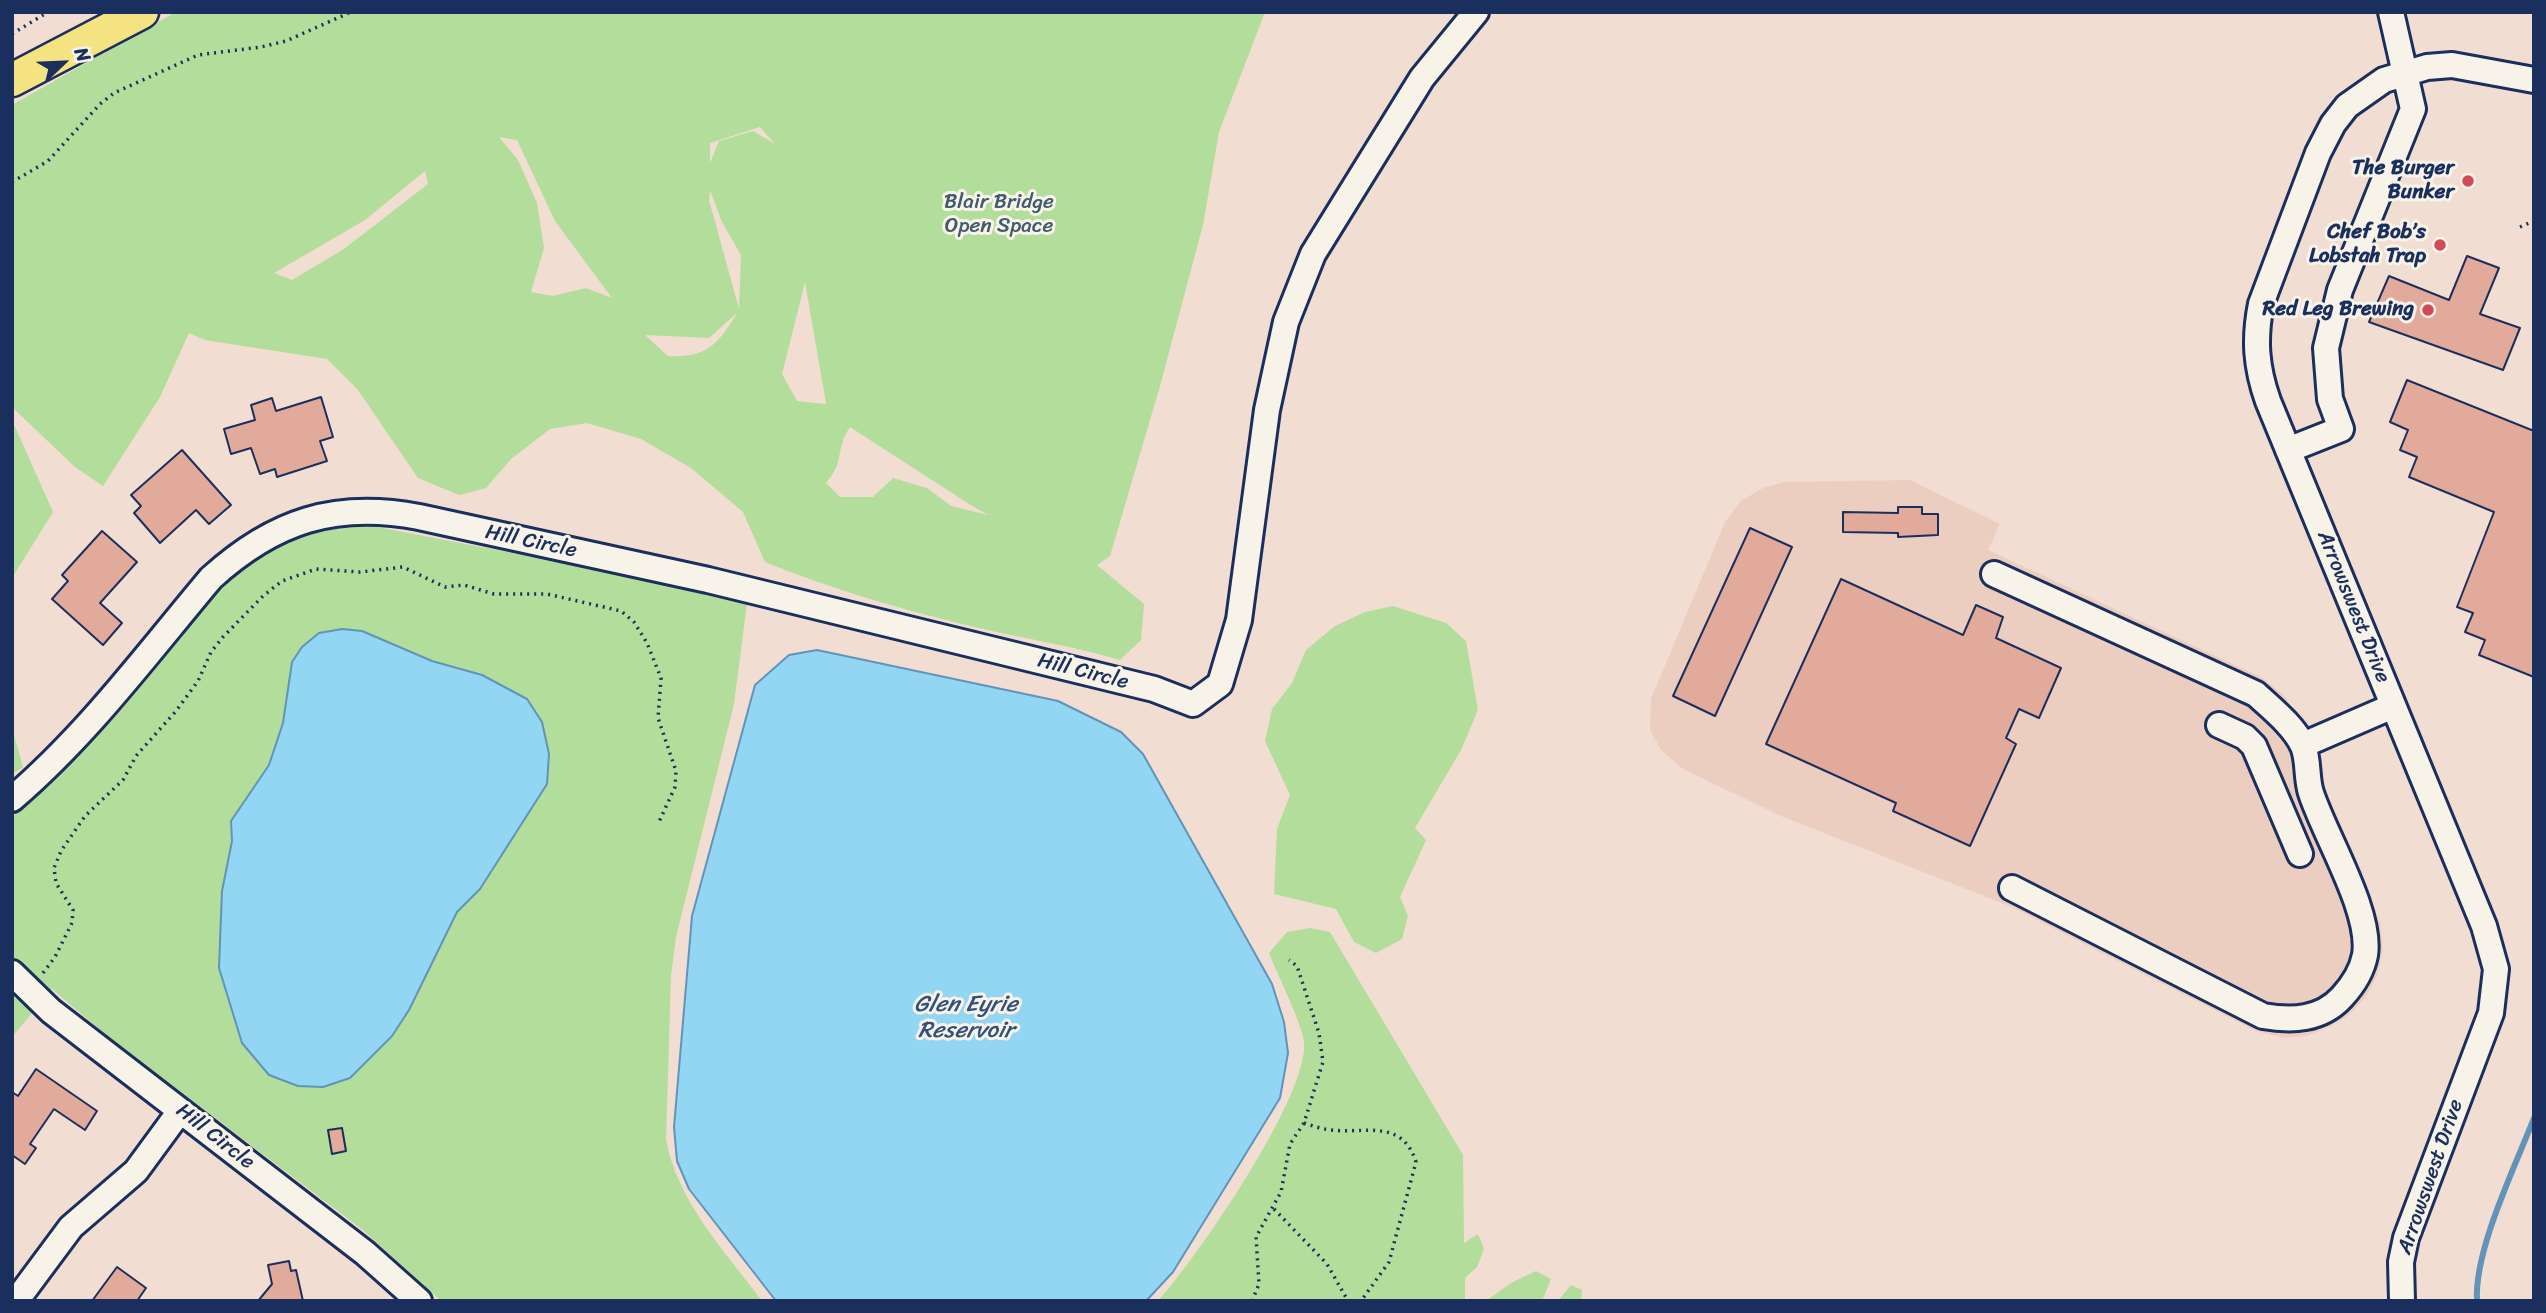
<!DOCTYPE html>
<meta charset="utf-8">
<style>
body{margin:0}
#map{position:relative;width:2546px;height:1313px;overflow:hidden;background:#f1ddd1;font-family:Sriracha,sans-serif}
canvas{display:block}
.frame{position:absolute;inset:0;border:14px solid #1b2f5e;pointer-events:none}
.north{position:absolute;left:28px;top:28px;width:70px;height:70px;-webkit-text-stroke:5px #f7f3e8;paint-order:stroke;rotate:67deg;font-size:19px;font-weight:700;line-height:28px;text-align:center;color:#1b2f5e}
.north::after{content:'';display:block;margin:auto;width:24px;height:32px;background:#1b2f5e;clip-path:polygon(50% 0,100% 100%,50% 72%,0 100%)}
</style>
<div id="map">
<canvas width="2546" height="1313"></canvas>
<div class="frame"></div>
<div class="north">N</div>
</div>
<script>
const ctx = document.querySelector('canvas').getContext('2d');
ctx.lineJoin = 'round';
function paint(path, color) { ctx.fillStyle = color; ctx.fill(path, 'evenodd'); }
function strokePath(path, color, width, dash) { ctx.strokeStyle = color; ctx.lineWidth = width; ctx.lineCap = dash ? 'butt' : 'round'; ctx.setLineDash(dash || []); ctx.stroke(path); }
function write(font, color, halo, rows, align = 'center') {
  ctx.font = font + ' Sriracha,sans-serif'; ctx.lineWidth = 6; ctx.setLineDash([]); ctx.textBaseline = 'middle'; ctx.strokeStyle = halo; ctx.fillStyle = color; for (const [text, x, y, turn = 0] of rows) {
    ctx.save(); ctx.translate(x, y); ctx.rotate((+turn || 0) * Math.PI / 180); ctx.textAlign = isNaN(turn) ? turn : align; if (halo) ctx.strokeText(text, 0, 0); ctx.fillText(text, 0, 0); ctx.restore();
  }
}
paint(new Path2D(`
 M 1910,480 L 2000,524 L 1988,550 L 2261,677 L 2286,697 L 2380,922 L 2383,950 L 2377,976 L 2366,997 L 2350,1014 L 2333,1025 L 2306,1036 L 2283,1038 L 2256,1031 L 2012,907 L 1781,816 L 1683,769 L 1661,750 L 1650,730 L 1651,699 L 1725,522 L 1741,501 L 1763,488 L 1784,482 Z`), '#eccec1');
paint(new Path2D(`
 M 176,12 L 1265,12 L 1219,132 L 1203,225 L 1160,386 L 1110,556 L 1097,565 L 1144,604 L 1141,640 L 1120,660 C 1073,646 1026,639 979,628 C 907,611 834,590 765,562 L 743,512 L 691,468 L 641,439 L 587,423 L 550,429 L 511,459 L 486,488 L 459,495 L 418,478 L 358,390 L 327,359 L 205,340 L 189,333 L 160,397 L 103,486 L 75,467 L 12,407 L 12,105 ZM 760,127 L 775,144 L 753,131 L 719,141 L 710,163 L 710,143 ZM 499,137 L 517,140 L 555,221 L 612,298 L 586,288 L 553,296 L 531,292 L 544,248 L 537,203 L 518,160 ZM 425,171 L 428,184 L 344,249 L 292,280 L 274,273 L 365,220 ZM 710,190 L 722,222 L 741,255 L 739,309 L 709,200 ZM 805,282 L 826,403 L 825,404 L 797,401 L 782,374 ZM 737,313 C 718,345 706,358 668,356 L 645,335 L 709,338 ZM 850,427 L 969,504 L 988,515 L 951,506 L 927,488 L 893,478 L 873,497 L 840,497 L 826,483 C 846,460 834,451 850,427 Z
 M 12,420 L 53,512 L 12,578 Z
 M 372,526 L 689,587 L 747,603 L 734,704 L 676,937 L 671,975 L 666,1139 C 677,1202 725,1251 762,1301 L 441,1301 L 364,1231 L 111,1039 L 52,989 L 12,1037 L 12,817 C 51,785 88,745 120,707 C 195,618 242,528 372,526 Z
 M 1393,606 L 1446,623 L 1466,641 L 1478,710 L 1461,750 L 1415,828 L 1426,840 L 1400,897 L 1408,916 L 1402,939 L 1376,953 L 1354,942 L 1336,909 L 1274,894 L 1277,829 L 1290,795 L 1265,741 L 1272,709 L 1292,683 L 1306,650 L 1335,626 L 1365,612 Z
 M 12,728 L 23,767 L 12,774 Z
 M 1310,928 L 1330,932 L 1463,1155 L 1464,1243 L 1478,1234 L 1484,1249 L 1477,1267 L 1465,1278 L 1465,1301 L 1158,1301 C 1196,1259 1309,1096 1304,1042 C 1303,1026 1276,971 1269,953 L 1287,932 Z
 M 1536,1271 L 1551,1279 L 1542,1301 L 1486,1301 L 1511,1283 Z
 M 1571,1285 L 1582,1290 L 1581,1301 L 1558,1301 Z`), '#b3dd9a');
const water = new Path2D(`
 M 342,629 L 362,631 L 432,661 L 482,675 L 527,699 L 542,722 L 549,754 L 547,784 L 480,889 L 457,912 L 409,1010 L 392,1036 L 350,1078 L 323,1087 L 298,1086 L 269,1075 L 242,1043 L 219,968 L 222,891 L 232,841 L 231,821 L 269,765 L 283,723 L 292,662 L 302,647 L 319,633 Z
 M 817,650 L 1058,701 L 1121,732 L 1143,754 L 1272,984 L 1284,1022 L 1288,1053 L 1280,1098 L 1173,1272 L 1146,1301 L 776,1301 L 689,1189 L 677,1161 L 674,1127 L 692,916 L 755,685 L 789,655 Z`);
paint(water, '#92d6f4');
strokePath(water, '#6293b8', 2);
strokePath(new Path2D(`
 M 2477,1301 C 2474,1250 2515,1167 2534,1118`), '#6293b8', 6);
const building = new Path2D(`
 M 2467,256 L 2499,268 L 2480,314 L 2520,328 L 2503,370 L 2369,322 L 2389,276 L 2449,300 Z
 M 2407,380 L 2534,431 L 2534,677 L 2479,655 L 2485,640 L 2465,632 L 2473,613 L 2457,607 L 2494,512 L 2409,477 L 2417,457 L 2400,450 L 2408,430 L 2390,422 Z
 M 321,397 L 333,437 L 320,441 L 327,461 L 277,477 L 275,469 L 260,474 L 251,448 L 231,454 L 224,429 L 255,420 L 251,405 L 272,398 L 276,411 Z
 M 182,450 L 231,505 L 209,524 L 196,510 L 160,543 L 134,513 L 141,506 L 131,495 Z
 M 1898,507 L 1922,507 L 1922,514 L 1938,514 L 1938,535 L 1898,537 L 1898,533 L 1843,532 L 1843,512 L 1898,513 Z
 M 1750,528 L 1792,547 L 1715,716 L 1673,696 Z
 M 102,531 L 137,562 L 100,603 L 122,623 L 103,645 L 52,599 L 68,581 L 62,575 Z
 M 1841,579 L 1963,635 L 1976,605 L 2003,617 L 1996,638 L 2061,668 L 2039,718 L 2019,709 L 2006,738 L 2016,744 L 1970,846 L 1893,811 L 1896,803 L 1766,744 Z
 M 36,1069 L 97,1111 L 85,1130 L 54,1109 L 30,1144 L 36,1148 L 25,1164 L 12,1155 L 12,1092 L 18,1096 Z
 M 342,1128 L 346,1151 L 332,1154 L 328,1130 Z
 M 289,1261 L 291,1271 L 296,1270 L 303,1301 L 258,1301 L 272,1284 L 268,1265 Z
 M 117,1267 L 146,1288 L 137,1301 L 92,1301 Z`);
paint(building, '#e2aa9b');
strokePath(building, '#1b2f5e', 2);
const minor = new Path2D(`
 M 2288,450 L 2341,429 L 2330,399 L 2326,348 L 2340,290 L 2413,109 L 2391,12
 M 1994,574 L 2256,694 C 2271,708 2294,726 2303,746 C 2309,760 2306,778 2311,793 C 2325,836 2372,912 2365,955 C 2362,971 2353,985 2342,997 C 2321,1020 2292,1021 2263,1016 L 2012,888
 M 2219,725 L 2245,737 L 2254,746 L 2300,854
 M 2303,745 L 2393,706
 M 12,799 C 88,734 147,654 211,578 C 274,521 335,501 419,517 L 708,580 L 1154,689 L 1193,704 L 1220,684 L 1239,620 L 1267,410 L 1286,322 L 1313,254 L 1422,78 L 1476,12
 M 12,973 L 51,1011 L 365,1253 L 419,1301
 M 16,1301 L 71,1227 L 136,1171 L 180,1111
 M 2402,1301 L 2401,1262 L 2406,1238 L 2491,1013 L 2496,969 L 2484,926 L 2268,401 C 2256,367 2254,339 2261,304 L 2318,153 L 2333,124 L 2347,106 L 2384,80 L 2427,67 L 2452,65 L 2534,80`);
const major = new Path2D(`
 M 12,80 L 142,12`);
strokePath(minor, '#1b2f5e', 30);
strokePath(major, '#1b2f5e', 37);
strokePath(new Path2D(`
 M 12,34 L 48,12
 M 12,182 L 48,161 L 100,104 L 114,93 L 198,55 L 261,47 L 286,41 L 351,12
 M 2520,227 L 2534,221
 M 43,973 L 55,957 L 72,923 L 73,910 L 56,883 L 54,868 L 61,851 L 85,816 L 123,780 L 136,756 L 176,711 L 198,681 L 211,652 L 223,637 L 263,596 L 282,581 L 316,569 L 360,572 L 403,567 L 445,587 L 464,585 L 494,594 L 547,594 L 621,611 L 634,622 L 647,643 L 661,678 L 658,718 L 676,771 L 675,787 L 659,822
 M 1304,1123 C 1313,1126 1322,1129 1331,1130 C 1365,1134 1402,1118 1416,1162 L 1389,1262 L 1361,1301
 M 1274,1209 L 1327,1264 L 1348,1301
 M 1252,1301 L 1259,1284 L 1256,1237 L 1281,1192 L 1290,1144 L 1304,1123 L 1323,1062 L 1319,1033 L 1297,966 L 1289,960`), '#1b2f5e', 3.5, [2, 5]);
strokePath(minor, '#f7f3e8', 24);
strokePath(major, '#f5e382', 32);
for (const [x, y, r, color] of [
 [2468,181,7,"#d1495b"],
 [2440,245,7,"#d1495b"],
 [2428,310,7,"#d1495b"]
]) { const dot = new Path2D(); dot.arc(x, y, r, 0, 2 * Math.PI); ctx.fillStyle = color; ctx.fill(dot); strokePath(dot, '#f7f3e8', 2.5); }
write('bold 21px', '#1b2f5e', '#f7f3e8', [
 ["The Burger",2454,169],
 ["Bunker",2454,193],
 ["Chef Bob’s",2426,233],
 ["Lobstah Trap",2426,257],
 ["Red Leg Brewing",2414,310]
], 'right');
write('21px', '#415a6d', '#f7f3e8', [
 ["Blair Bridge",999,203],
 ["Open Space",999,227]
]);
write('21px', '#1b2f5e', '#f7f3e8', [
 ["Hill Circle",531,542,12],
 ["Arrowswest Drive",2353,607,68],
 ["Hill Circle",1083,672,14],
 ["Hill Circle",215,1137,38],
 ["Arrowswest Drive",2431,1177,-71]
]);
write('italic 23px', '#33507c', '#f7f3e8', [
 ["Glen Eyrie",966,1005],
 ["Reservoir",966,1031]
]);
</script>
